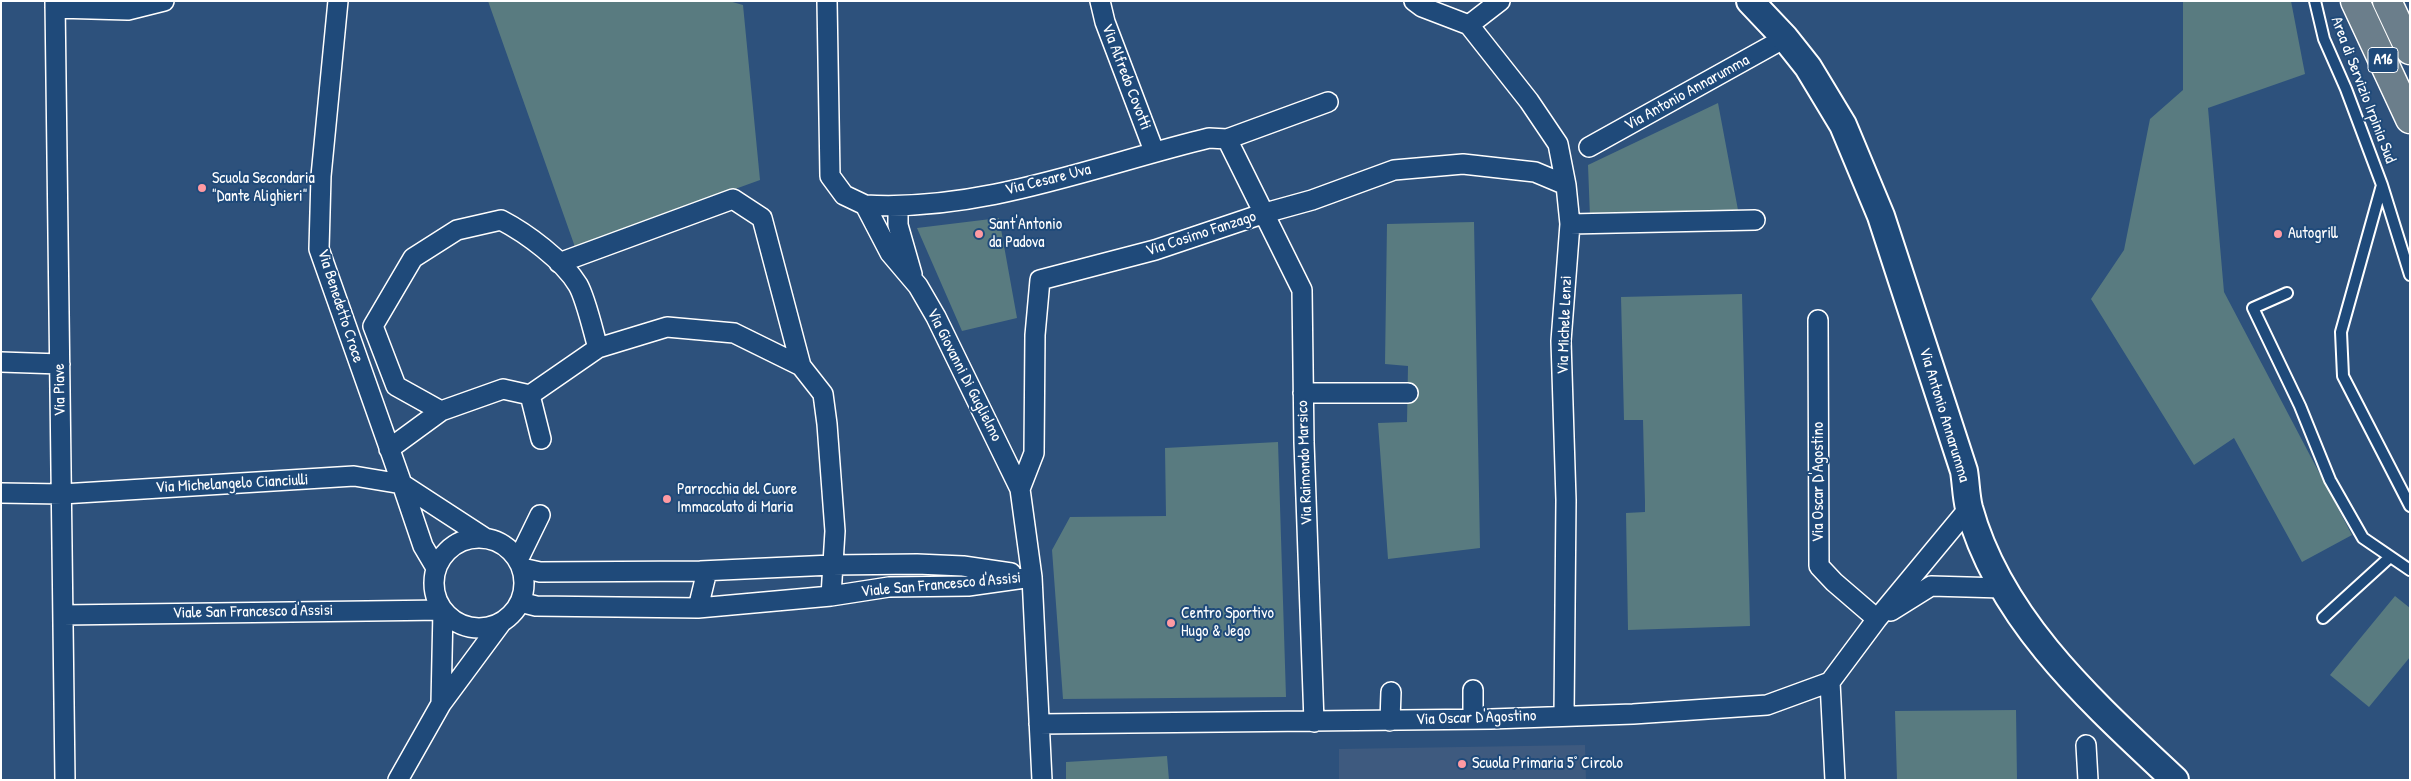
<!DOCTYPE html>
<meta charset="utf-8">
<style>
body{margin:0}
#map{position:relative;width:2411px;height:781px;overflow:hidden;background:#2d517c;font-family:"Patrick Hand",sans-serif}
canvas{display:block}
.frame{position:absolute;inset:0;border:2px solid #fff;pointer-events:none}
</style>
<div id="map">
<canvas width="2411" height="781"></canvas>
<div class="frame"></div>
</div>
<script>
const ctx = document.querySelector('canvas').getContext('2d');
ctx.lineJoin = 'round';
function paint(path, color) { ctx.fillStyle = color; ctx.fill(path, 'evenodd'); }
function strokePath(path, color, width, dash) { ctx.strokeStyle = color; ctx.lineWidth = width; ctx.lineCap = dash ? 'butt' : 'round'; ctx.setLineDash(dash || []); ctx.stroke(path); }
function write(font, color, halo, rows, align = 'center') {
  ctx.font = font + ' "Patrick Hand",sans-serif'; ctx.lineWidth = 4; ctx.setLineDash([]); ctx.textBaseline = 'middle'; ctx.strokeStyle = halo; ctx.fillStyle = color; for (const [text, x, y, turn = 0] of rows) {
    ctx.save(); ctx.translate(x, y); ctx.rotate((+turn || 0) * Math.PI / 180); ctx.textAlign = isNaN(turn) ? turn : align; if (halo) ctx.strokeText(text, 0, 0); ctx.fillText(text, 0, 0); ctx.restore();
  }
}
paint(new Path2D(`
 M 1585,745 L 1586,780 L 1339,780 L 1339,749 Z`), '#3e5a7f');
paint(new Path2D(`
 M 488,1 L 729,1 L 743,5 L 760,180 L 575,247 Z
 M 2183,1 L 2291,1 L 2305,74 L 2208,108 L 2224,292 L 2352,535 L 2302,562 L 2234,438 L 2194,465 L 2091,299 L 2124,250 L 2150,119 L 2183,90 Z
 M 1718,103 L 1738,210 L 1590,217 L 1588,165 Z
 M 999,218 L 1017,318 L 962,331 L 917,228 Z
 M 1474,222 L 1480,548 L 1388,559 L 1378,423 L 1407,422 L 1408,366 L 1385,364 L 1387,224 Z
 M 1742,294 L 1750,626 L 1628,630 L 1626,513 L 1645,512 L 1645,502 L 1643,420 L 1624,420 L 1621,297 Z
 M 1278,442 L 1286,697 L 1063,699 L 1052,550 L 1070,517 L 1166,516 L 1165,448 Z
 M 2395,596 L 2410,608 L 2410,657 L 2369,707 L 2330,675 Z
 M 2016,710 L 2017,780 L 1897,780 L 1895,711 Z
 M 1167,756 L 1169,780 L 1066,780 L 1066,762 Z`), '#597b80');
const lane = new Path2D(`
 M 2315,1 L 2324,39 L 2346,89 L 2382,185 L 2410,275
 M 2382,185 L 2341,332 L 2343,376 L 2410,506
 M 2287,293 L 2253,308 L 2300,406 L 2330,480 L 2363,538 L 2410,570
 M 2323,618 L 2390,557`);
const street = new Path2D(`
 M 55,1 L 65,780
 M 827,1 L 830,176 L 844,195 L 865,205 L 890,253 L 918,286 L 936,317 L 1020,489 L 1032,577 L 1042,780
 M 1100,1 L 1105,22 L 1154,151
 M 1414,1 L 1422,7 L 1469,25 L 1529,101 L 1558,144 L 1566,185 L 1570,224 L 1561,341 L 1566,500 L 1564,715
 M 55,8 L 128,10 L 164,1
 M 1469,25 L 1500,1
 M 1227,139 L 1328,102
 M 1589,147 L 1785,38
 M 865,205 C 983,212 1097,165 1209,138 L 1227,139 L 1302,290 L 1304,442 L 1314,722
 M 898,207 L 898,225 L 912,274
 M 1570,224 L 1755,220
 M 559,263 L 733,199 L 762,218 L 801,366
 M 1818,320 L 1819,566 L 1834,582 L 1877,619
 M 1,362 L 60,364
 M 1303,393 L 1408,393
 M 530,395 L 503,389 L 441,411 L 396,386 L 373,326 L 413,258 L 457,230 L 501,220 C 526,233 563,260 578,285 C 586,299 593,331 598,348
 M 541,439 L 530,395 L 598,348 L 667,327 L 734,333 L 801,366 L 823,394 L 827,424 L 835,531 L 831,596
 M 389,449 L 441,411
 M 1020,489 L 1034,453 L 1035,335 L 1040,280 L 1155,250 L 1265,213 L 1312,200 L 1394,170 L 1463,164 L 1535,172 L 1566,185
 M 1,493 L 62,494 L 354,476 L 402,484 L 319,249 L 321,176 L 338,1
 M434 583a45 45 0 1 1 90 0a45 45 0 1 1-90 0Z
 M 518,560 L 540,515
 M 436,568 L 423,546 L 402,484 L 485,538
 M 522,568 L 540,572 L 700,571 L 832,565 L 917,564 L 963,566 L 1011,573
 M 520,602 L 536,606 L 698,608 L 831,596 L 889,587 L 968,586 L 1032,577
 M 698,608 L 707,571
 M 1891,611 L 1931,586 L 2002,588
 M 63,615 L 443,610 L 441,704
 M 1830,682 L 1835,780
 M 1473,690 L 1473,719
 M 1390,721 L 1391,692
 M 1039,724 L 1491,719 L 1633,714 L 1767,705 L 1830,682 L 1877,619 L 1969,508
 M 2086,745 L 2088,780
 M 398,780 L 441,704 L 501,623`);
const secondary = new Path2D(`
 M 1750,1 L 1785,38 L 1808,67 L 1843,125 L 1881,216 L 1964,471 C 1966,483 1966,496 1969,508 C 2000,621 2093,703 2175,780`);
const highway = new Path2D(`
 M 2355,1 L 2410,119
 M 2387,1 L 2410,50`);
strokePath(lane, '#fff', 14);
strokePath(street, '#fff', 22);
strokePath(secondary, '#fff', 30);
strokePath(highway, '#fff', 31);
strokePath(lane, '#1f4a7a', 10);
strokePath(street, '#1f4a7a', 19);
strokePath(secondary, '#1f4a7a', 26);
strokePath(highway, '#6b7e8b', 28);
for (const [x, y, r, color] of [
 [202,188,5,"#ff9aa2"],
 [979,234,5,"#ff9aa2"],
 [2278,234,5,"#ff9aa2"],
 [667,499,5,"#ff9aa2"],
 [1171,623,5,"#ff9aa2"],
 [1462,764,5,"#ff9aa2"]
]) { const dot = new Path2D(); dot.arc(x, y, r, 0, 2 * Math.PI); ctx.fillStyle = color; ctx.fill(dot); strokePath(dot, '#1f4a7a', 2); }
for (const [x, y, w] of [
 [2383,60,30]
]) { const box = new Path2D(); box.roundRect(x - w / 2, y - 12.5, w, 25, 4); ctx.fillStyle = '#1f4a7a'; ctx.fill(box); strokePath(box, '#fff', 1); }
write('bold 15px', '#fff', null, [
 ["A16",2383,60]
]);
write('16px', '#fff', '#1f4a7a', [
 ["Via Alfredo Covotti",1126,77,69],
 ["Area di Servizio Irpinia Sud",2363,90,69],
 ["Via Antonio Annarumma",1687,93,-29],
 ["Via Cesare Uva",1048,180,-14],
 ["Via Cosimo Fanzago",1201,234,-18],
 ["Via Benedetto Croce",340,306,72],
 ["Via Michele Lenzi",1565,325,-88],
 ["Via Giovanni Di Guglielmo",964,375,63],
 ["Via Piave",60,390,-91],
 ["Via Antonio Annarumma",1944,415,73],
 ["Via Raimondo Marsico",1305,463,-92],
 ["Via Oscar D'Agostino",1819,482,-90],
 ["Via Michelangelo Cianciulli",232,484,-3],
 ["Viale San Francesco d'Assisi",941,585,-5],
 ["Viale San Francesco d'Assisi",253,612,-1],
 ["Via Oscar D'Agostino",1476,718,-2]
]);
write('16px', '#fff', '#1f4a7a', [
 ["Scuola Secondaria",212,179],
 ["\"Dante Alighieri\"",212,197],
 ["Sant'Antonio",989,225],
 ["da Padova",989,243],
 ["Autogrill",2288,234],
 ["Parrocchia del Cuore",677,490],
 ["Immacolato di Maria",677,508],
 ["Centro Sportivo",1181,614],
 ["Hugo & Jego",1181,632],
 ["Scuola Primaria 5° Circolo",1472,764]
], 'left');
</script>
